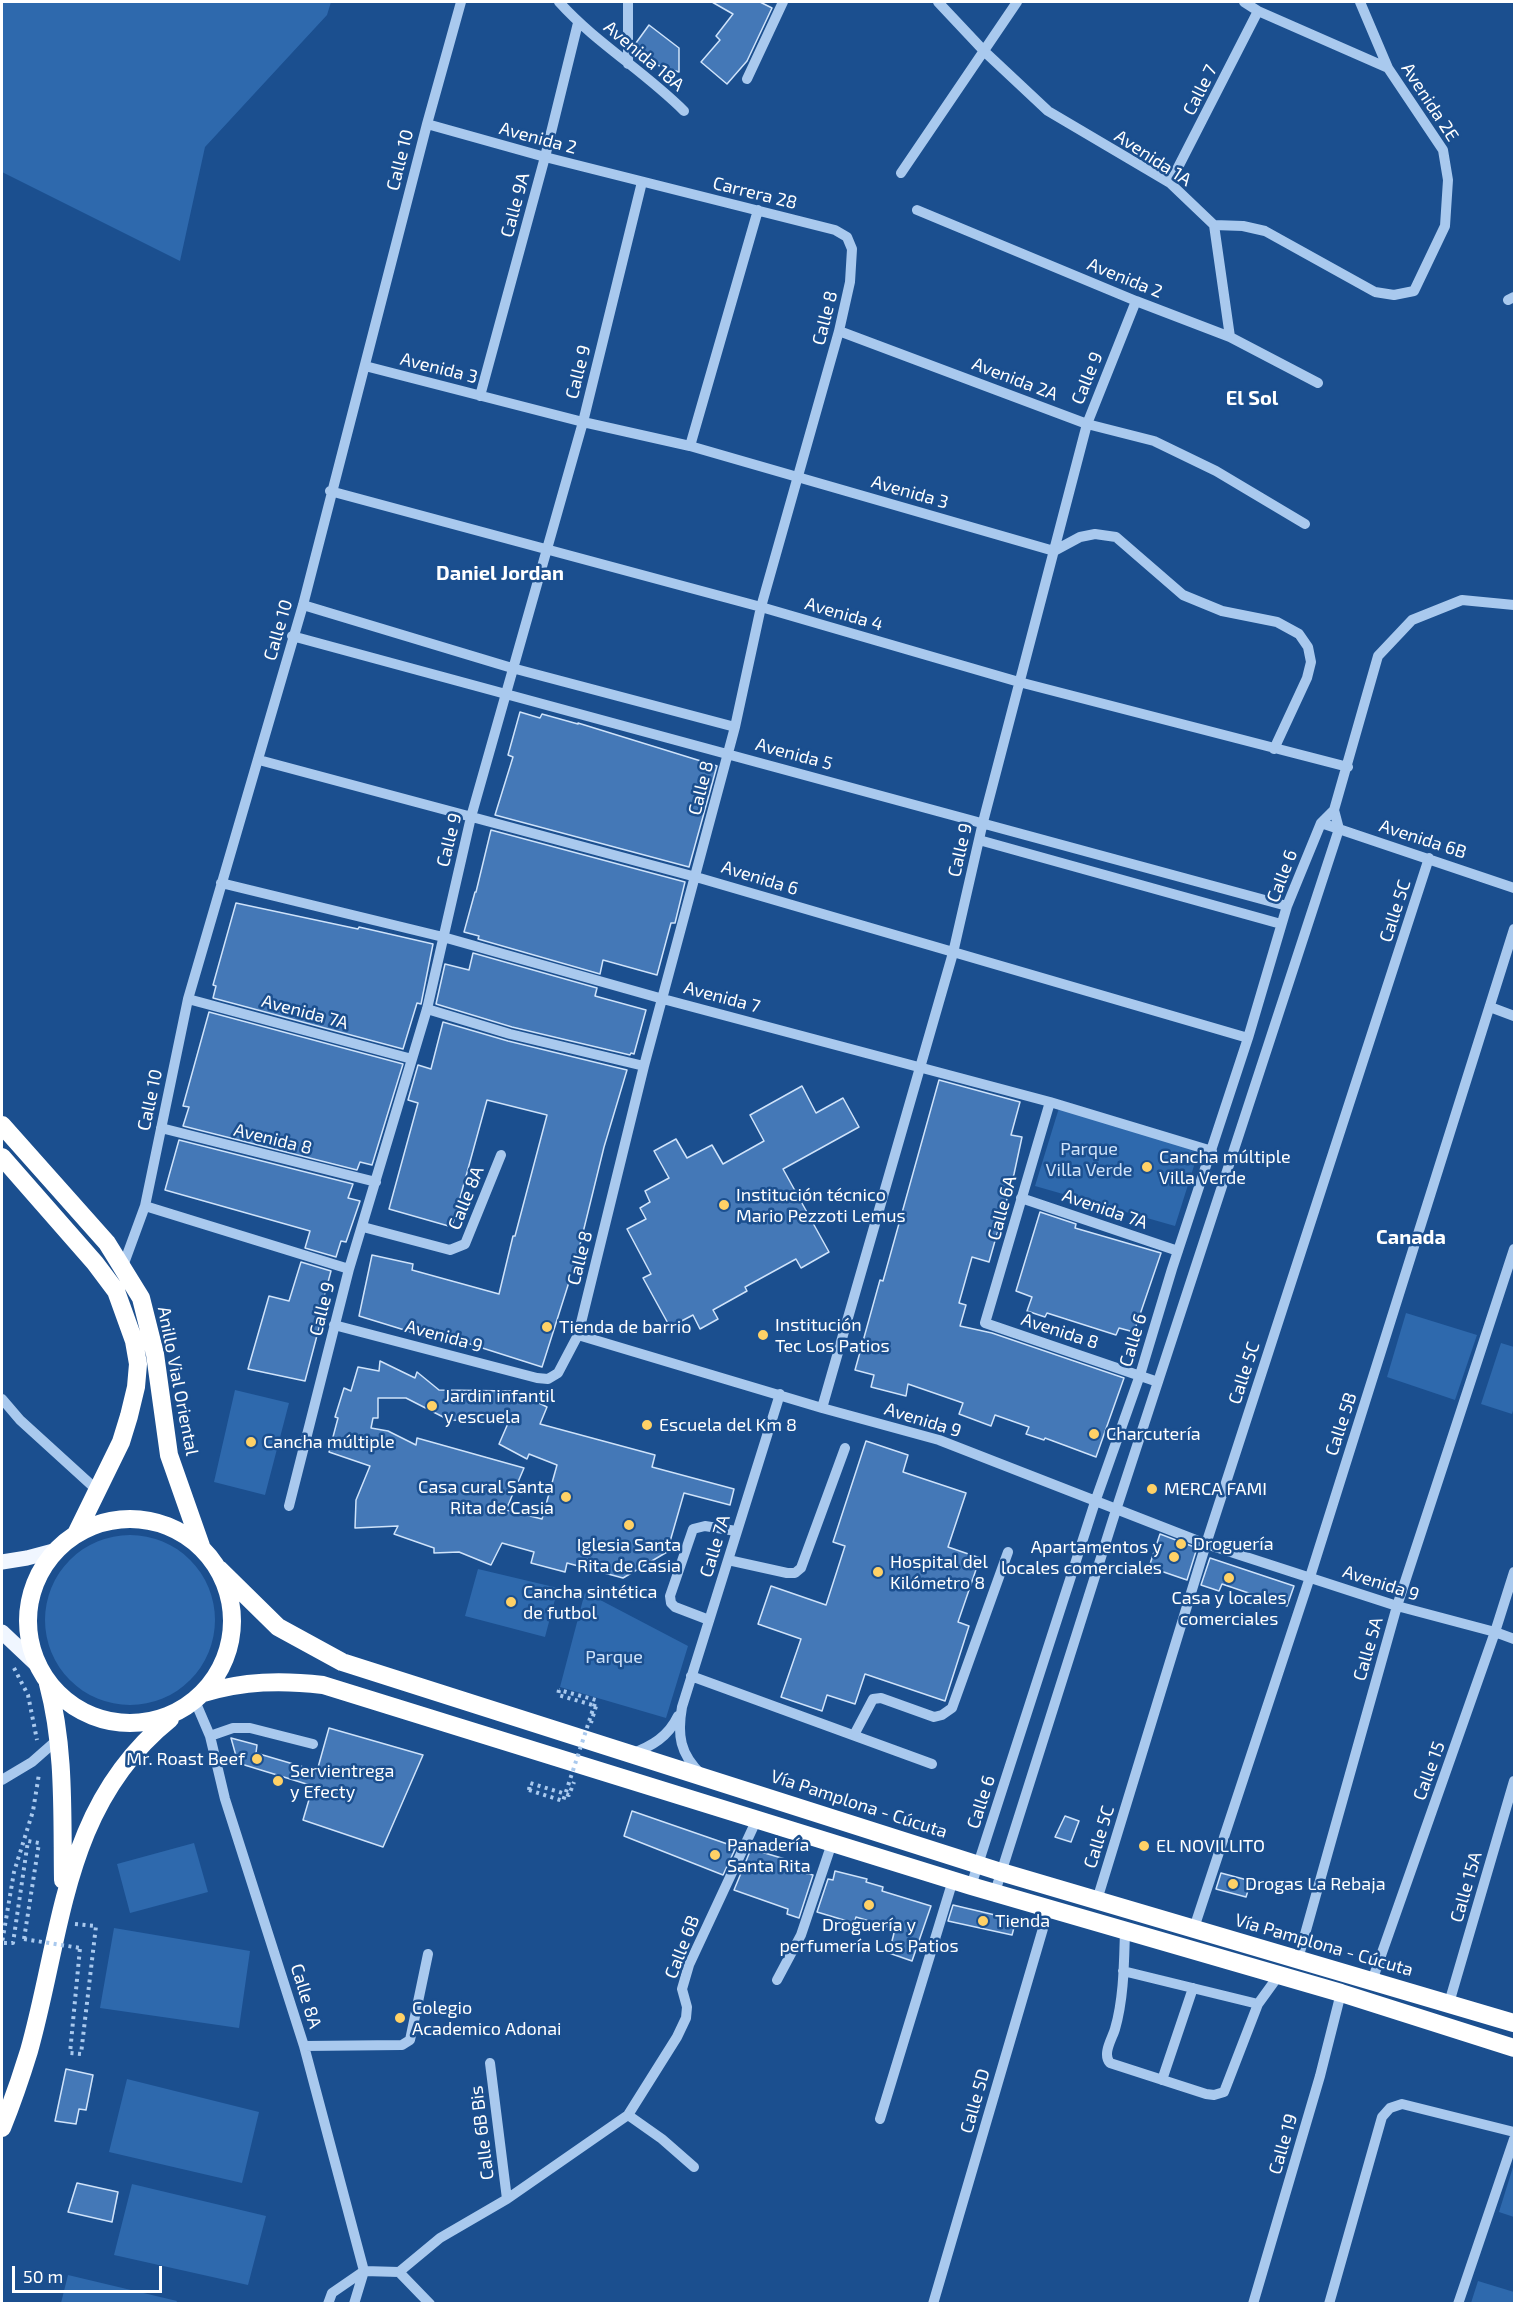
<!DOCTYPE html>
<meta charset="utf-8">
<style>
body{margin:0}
#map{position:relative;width:1516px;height:2305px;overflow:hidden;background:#1b4f8f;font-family:"Exo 2",sans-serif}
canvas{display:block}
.frame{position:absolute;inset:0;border:3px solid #fff;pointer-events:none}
.scale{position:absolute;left:12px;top:2266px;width:150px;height:27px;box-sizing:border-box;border:3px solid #fff;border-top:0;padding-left:8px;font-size:18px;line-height:21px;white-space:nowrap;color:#fff;-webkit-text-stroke:4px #1b4f8f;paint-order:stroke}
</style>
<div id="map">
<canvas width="1516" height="2305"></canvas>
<div class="frame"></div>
<div class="scale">50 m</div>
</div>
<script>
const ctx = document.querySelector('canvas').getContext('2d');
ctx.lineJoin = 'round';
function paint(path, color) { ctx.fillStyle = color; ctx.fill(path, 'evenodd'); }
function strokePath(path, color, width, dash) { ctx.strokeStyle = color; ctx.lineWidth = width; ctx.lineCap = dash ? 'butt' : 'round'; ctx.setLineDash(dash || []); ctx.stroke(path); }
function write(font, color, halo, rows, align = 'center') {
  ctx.font = font + ' "Exo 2",sans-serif'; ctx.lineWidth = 5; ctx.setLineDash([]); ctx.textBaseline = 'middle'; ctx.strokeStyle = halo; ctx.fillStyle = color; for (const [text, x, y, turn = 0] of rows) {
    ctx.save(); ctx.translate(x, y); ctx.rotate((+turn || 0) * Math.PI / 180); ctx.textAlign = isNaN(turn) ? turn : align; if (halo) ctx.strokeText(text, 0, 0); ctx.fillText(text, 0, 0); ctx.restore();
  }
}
paint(new Path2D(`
 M 2,2 L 331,2 L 327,15 L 205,147 L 180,261 L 2,172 Z
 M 1059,1108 L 1199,1150 L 1175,1226 L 1035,1186 Z
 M 1406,1313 L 1477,1335 L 1455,1400 L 1387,1377 Z
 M 1501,1343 L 1514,1347 L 1514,1407 L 1512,1414 L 1481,1404 Z
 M 235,1390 L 289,1403 L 265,1495 L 214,1482 Z
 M45 1620a85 85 0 1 1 170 0a85 85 0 1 1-170 0Z
 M 478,1569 L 558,1588 L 545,1637 L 465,1616 Z
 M 585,1592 L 688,1646 L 666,1718 L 560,1687 Z
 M 194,1843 L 208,1892 L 130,1913 L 117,1864 Z
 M 114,1928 L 250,1951 L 239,2028 L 100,2008 Z
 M 127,2079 L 259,2112 L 242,2183 L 109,2152 Z
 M 1513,2167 L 1514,2167 L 1514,2217 L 1499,2212 Z
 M 132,2184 L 266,2216 L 248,2285 L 114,2255 Z
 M 68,2275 L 177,2301 L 176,2303 L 61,2303 Z
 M 1478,2281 L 1514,2292 L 1514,2303 L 1471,2303 Z`), '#2e69ad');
const building = new Path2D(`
 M 712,2 L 760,2 L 772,8 L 747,61 L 727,84 L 701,62 L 720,40 L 716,36 L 733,14 Z
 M 649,25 L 679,48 L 679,72 L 657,65 L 636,48 L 636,43 Z
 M 520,712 L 540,718 L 542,714 L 578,724 L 578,723 L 717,766 L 689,867 L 495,815 L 513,757 L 508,755 Z
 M 491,830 L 685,882 L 675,923 L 671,923 L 657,975 L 603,960 L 600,974 L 478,939 L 479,936 L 464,932 L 475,892 L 476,892 Z
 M 236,903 L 358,929 L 359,927 L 433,944 L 421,1004 L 417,1003 L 403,1049 L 213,998 L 216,986 L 213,985 Z
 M 473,953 L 597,988 L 595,996 L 646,1010 L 634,1054 L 631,1053 L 630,1055 L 512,1027 L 436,1004 L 445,964 L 469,970 Z
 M 209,1012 L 403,1064 L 372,1165 L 360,1162 L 357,1170 L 183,1126 L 189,1107 L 183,1106 Z
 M 443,1022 L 508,1041 L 627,1070 L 604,1147 L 577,1257 L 542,1367 L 451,1338 L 450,1344 L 359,1316 L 372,1255 L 413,1264 L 412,1270 L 499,1294 L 513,1236 L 515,1236 L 547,1115 L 487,1100 L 452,1227 L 389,1209 L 418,1103 L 408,1100 L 418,1065 L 431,1069 Z
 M 939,1080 L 1020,1102 L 1011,1135 L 1022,1137 L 1014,1174 L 989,1262 L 972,1257 L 959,1303 L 966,1305 L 960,1326 L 992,1333 L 1124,1378 L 1096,1457 L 1045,1438 L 1044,1440 L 1026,1434 L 1029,1427 L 995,1415 L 991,1426 L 959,1414 L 963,1403 L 908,1384 L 906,1396 L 871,1387 L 874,1375 L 855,1370 L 880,1280 L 883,1281 Z
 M 802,1086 L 816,1113 L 843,1098 L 859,1127 L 783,1169 L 829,1252 L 801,1268 L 796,1259 L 745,1287 L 747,1291 L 713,1310 L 718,1319 L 700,1329 L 693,1315 L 670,1327 L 643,1278 L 651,1274 L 627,1229 L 646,1219 L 640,1208 L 650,1202 L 645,1191 L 669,1178 L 654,1151 L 676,1139 L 687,1158 L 712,1145 L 723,1164 L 764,1141 L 750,1115 Z
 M 179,1140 L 353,1184 L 348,1198 L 360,1201 L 346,1242 L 341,1241 L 336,1257 L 305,1248 L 310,1231 L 165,1190 Z
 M 1040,1212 L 1076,1224 L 1075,1228 L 1161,1253 L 1134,1332 L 1119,1328 L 1116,1335 L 1047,1313 L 1045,1317 L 1027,1311 L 1032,1297 L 1016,1291 Z
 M 301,1262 L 331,1271 L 321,1308 L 324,1309 L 305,1381 L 248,1369 L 269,1296 L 289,1301 Z
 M 380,1361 L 415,1378 L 417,1372 L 439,1390 L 514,1391 L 547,1407 L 540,1424 L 655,1455 L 652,1467 L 734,1489 L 730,1505 L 684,1493 L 667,1552 L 623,1578 L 567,1563 L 565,1572 L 531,1563 L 534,1552 L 502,1543 L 491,1565 L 459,1552 L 434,1553 L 434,1548 L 394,1534 L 398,1526 L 355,1528 L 356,1500 L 370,1466 L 329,1452 L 338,1418 L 335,1417 L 344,1388 L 351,1391 L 358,1367 L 379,1371 ZM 378,1398 L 406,1398 L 449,1420 L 509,1421 L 499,1444 L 527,1459 L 529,1454 L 557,1465 L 542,1519 L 506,1510 L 524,1468 L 417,1438 L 416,1445 L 388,1431 L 371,1428 L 373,1418 L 378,1418 Z
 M 866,1441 L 908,1455 L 903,1472 L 966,1493 L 948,1547 L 980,1558 L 958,1622 L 969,1626 L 945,1701 L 865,1674 L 855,1704 L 827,1695 L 822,1711 L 781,1697 L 801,1639 L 758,1624 L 771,1586 L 826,1605 L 845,1546 L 833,1542 Z
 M 1160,1534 L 1197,1548 L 1187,1580 L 1149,1567 Z
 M 1210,1558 L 1294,1586 L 1287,1606 L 1222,1584 L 1219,1591 L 1201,1585 Z
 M 329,1728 L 423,1755 L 383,1847 L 303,1820 L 313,1786 L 238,1763 L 231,1738 L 257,1745 L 256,1753 L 317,1771 Z
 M 632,1811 L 736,1847 L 723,1875 L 624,1836 Z
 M 1065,1816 L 1079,1821 L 1071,1842 L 1055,1837 Z
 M 751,1849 L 802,1864 L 800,1872 L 813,1875 L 799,1918 L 787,1914 L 788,1909 L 734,1890 Z
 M 835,1871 L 867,1879 L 866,1882 L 883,1887 L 882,1891 L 931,1906 L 912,1961 L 889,1953 L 895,1929 L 856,1917 L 854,1923 L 817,1912 L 828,1879 L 833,1880 Z
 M 1221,1873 L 1251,1881 L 1246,1897 L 1216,1889 Z
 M 953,1905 L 1016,1920 L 1012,1935 L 948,1921 Z
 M 66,2069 L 93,2075 L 86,2110 L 79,2109 L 76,2124 L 55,2121 Z
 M 77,2183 L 118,2192 L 112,2222 L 68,2212 Z`);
paint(building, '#4478b7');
strokePath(building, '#cfe3fa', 1.5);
strokePath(new Path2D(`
 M 14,1668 L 28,1695 L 37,1740
 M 559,1690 L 558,1695 L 596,1706 L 591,1723
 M 529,1790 L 530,1783 L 569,1795 L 574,1782
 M 75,1924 L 96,1926 L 81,2054 L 70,2053 L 80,1948
 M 24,1939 L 39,1843 L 28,1841 L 13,1943 L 2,1943 L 14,1872 L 33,1811 L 39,1774`), '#a9c9ee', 4, [3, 4.5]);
strokePath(new Path2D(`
 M 559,2 C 596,43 644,71 684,111
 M 628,2 L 628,64
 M 938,2 L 985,52 L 1048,111 L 1170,183 L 1214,225 L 1243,226 L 1265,231 L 1375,292 L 1394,295 L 1414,291 L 1445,226 L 1448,180 L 1443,150 L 1388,68 L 1360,2
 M 1244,2 L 1258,11 L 1388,68
 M 747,79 L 783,2
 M 901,173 L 1017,2
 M 1170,183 L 1258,11
 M 917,210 L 1136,301 L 1230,337 L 1318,383
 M 1214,225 L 1230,337
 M 1508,300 L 1514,297
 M 839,331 L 1087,424 L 1154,441 L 1216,471 L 1305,524
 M 365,366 L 583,422 L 690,446 L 1054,551 L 1080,537 L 1095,534 L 1116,537 L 1183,595 L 1222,611 L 1277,622 L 1299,634 L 1308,647 L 1311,662 L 1307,678 L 1274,749
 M 480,396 L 545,157 L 578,23
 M 690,446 L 758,210
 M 330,491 L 761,607 L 1019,682 L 1348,767
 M 303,605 L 512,668 L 735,727
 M 292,636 C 623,729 956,814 1287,906
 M 259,760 L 696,877 L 1248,1038
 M 1321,823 L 1514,888
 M 979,840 L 1281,924
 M 221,883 L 443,937 L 663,999 L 1050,1102 L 1212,1151
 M 188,999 L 412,1059
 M 1490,1007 L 1514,1016
 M 427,1009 L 510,1034 L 644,1066
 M 1050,1102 L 985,1323 L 1158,1382
 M 161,1128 L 376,1182
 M 1021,1198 L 1178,1251
 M 145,1206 L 349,1269
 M 363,1227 L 450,1250 L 465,1244 L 501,1155
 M 123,1266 L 145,1206 L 188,999 L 303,605 L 427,124 L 461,2
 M 334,1325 L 537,1378 L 548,1379 L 558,1373 L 578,1335 L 644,1066 L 735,727 L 761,607 L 839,331 L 850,282 L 852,249 L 847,237 L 835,230 L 545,157 L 427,124
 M 578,1335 L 822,1408 L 939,1440 L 1206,1544 L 1397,1606 L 1495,1632 L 1514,1639
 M 2,1399 L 20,1420 L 98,1491
 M 822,1408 L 953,953 L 983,822 L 1087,424 L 1136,301
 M 289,1506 L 349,1269 L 427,1009 L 471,817 L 583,422 L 642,182
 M 728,1560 L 787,1573 L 795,1573 L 801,1568 L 845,1448
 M 709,1620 L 675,1607 L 671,1603 L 670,1596 L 693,1529 L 705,1526 L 736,1531
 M 691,1676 L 932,1764
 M 195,1701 L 210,1736 L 225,1799 L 304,2046 L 364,2271 L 354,2304
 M 854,1735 L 873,1699 L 881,1698 L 934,1717 L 942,1715 L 952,1708 L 1008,1552
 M 210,1736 L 233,1728 L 250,1728 L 313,1744
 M 631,1754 C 652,1746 668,1737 678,1716
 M 701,1774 C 680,1754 677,1735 682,1707 L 780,1394
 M 2,1780 L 32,1762 L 57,1740
 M 971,1886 L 1095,1502 L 1140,1375 L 1172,1269 L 1248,1038 L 1287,906 L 1321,823 L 1334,810 L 1378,656 L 1412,620 L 1462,600 L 1514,605
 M 995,1892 L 1116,1510 L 1339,829 L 1334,810
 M 1097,1900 L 1206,1544 L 1429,858
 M 1194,1928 L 1310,1577 L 1514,929
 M 1125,1931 C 1124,1962 1124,1998 1115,2029 C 1112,2039 1102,2054 1110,2063 L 1206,2094 L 1214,2095 L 1224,2092 L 1258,2004 L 1279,1975
 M 1298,1959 L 1397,1606 L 1514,1249
 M 1123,1971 L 1258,2004
 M 777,1980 L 801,1935 L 832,1843
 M 1372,1981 L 1495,1632 L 1514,1572
 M 1449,2003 L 1514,1781
 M 304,2046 L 402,2045 L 410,2040 L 428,1954
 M 490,2063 L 507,2199
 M 1162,2080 L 1193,1988
 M 628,2115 L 662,2139 L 694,2167
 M 880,2119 L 953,1880
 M 399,2272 L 440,2238 L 507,2199 L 628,2115 L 677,2037 L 686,2018 L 687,2007 L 682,1989 L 689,1965 L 757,1819
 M 328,2304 L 332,2293 L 364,2271 L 399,2272 L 430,2304
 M 933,2304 L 1049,1908
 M 1253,2304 L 1320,2076 L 1341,1993
 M 1329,2304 L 1382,2117 L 1390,2108 L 1402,2104 L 1514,2132
 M 1458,2304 L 1514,2139`), '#a9c9ee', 10);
strokePath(new Path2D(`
 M 2,1562 L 27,1558 L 57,1550
 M 2,1632 L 38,1666`), '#f0f6ff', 15);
strokePath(new Path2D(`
 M 2,1125 L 107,1243 L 141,1298 L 155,1354 L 169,1455 L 201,1546
 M 2,1157 L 95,1263 L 116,1291 L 134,1341 L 138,1364 L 136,1387 L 129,1416 L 121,1442 L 76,1534
 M28 1621a102 102 0 1 1 204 0a102 102 0 1 1-204 0Z
 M 219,1569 L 278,1627 L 342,1662 L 1001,1872 L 1514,2023
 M 48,1684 C 65,1747 62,1815 63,1880
 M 204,1693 C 244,1681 281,1680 323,1685 L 971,1886 L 1341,1993 L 1514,2048
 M 2,2128 C 12,2103 21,2077 29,2051 C 63,1930 63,1805 170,1719`), '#fff', 18);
strokePath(new Path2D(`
 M 529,1790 L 563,1801 L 596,1700 L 559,1690
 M 24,1939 L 80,1948`), '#a9c9ee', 4, [3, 4.5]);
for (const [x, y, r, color] of [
 [1147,1167,6,"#ffd166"],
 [724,1205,6,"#ffd166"],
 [547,1327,6,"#ffd166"],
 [763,1335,6,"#ffd166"],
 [432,1406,6,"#ffd166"],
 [647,1425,6,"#ffd166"],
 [1094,1434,6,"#ffd166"],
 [251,1442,6,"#ffd166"],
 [1152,1489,6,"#ffd166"],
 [566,1497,6,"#ffd166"],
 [629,1525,6,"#ffd166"],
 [1181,1544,6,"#ffd166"],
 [1174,1557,6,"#ffd166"],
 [878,1572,6,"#ffd166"],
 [1229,1578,6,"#ffd166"],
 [511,1602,6,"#ffd166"],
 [257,1759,6,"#ffd166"],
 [278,1781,6,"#ffd166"],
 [1144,1846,6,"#ffd166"],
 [715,1855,6,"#ffd166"],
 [1233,1884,6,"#ffd166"],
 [869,1905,6,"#ffd166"],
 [983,1921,6,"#ffd166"],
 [400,2018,6,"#ffd166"]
]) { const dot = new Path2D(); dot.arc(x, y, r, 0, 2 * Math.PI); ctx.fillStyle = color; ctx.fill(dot); strokePath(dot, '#1b4f8f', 2); }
write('18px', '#fff', '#1b4f8f', [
 ["Avenida 18A",644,56,40],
 ["Calle 7",1200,90,-63],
 ["Avenida 2E",1430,102,57],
 ["Avenida 2",538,138,15],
 ["Avenida 1A",1153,158,33],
 ["Calle 10",400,160,-76],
 ["Carrera 28",755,193,14],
 ["Calle 9A",515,205,-75],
 ["Avenida 2",1125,278,22],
 ["Calle 8",825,318,-76],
 ["Avenida 3",439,368,14],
 ["Calle 9",578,372,-76],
 ["Calle 9",1087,378,-68],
 ["Avenida 2A",1015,379,21],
 ["Avenida 3",910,492,16],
 ["Avenida 4",844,614,16],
 ["Calle 10",278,630,-74],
 ["Avenida 5",794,754,15],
 ["Calle 8",701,788,-76],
 ["Avenida 6B",1423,839,18],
 ["Calle 9",449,840,-76],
 ["Calle 9",960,850,-77],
 ["Calle 6",1282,876,-69],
 ["Avenida 6",760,878,17],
 ["Calle 5C",1395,911,-72],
 ["Avenida 7",722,997,15],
 ["Avenida 7A",305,1012,15],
 ["Calle 10",150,1100,-78],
 ["Avenida 8",273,1139,14],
 ["Calle 8A",466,1198,-68],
 ["Calle 6A",1002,1208,-75],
 ["Avenida 7A",1105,1209,19],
 ["Calle 8",580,1258,-76],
 ["Calle 9",322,1309,-76],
 ["Avenida 8",1060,1331,18],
 ["Avenida 9",444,1336,15],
 ["Calle 6",1133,1340,-73],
 ["Calle 5C",1244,1373,-72],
 ["Anillo Vial Oriental",178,1381,79],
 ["Avenida 9",923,1420,17],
 ["Calle 5B",1341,1424,-72],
 ["Calle 7A",715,1546,-73],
 ["Avenida 9",1381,1583,18],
 ["Calle 5A",1368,1649,-74],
 ["Calle 15",1429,1771,-70],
 ["Calle 6",981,1802,-72],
 ["Vía Pamplona - Cúcuta",859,1804,18],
 ["Calle 5C",1099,1837,-73],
 ["Calle 15A",1466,1887,-74],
 ["Vía Pamplona - Cúcuta",1324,1945,16],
 ["Calle 6B",682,1947,-69],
 ["Calle 8A",306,1996,73],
 ["Calle 5D",975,2101,-74],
 ["Calle 6B Bis",482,2133,-97],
 ["Calle 19",1283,2144,-74]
]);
write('18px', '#cfe3fa', '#1b4f8f', [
 ["Parque",1089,1149],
 ["Villa Verde",1089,1170],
 ["Parque",614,1657]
]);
write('18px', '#fff', '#1b4f8f', [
 ["Cancha múltiple",1159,1157],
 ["Villa Verde",1159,1178],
 ["Institución técnico",736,1195],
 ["Mario Pezzoti Lemus",736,1216],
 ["Institución",775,1325],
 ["Tec Los Patios",775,1346],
 ["Tienda de barrio",559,1327],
 ["Jardin infantil",444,1396],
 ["y escuela",444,1417],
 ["Escuela del Km 8",659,1425],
 ["Charcutería",1106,1434],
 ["Cancha múltiple",263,1442],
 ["Casa cural Santa",554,1487,"right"],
 ["Rita de Casia",554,1508,"right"],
 ["MERCA FAMI",1164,1489],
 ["Droguería",1193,1544],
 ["Iglesia Santa",629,1545,"center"],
 ["Rita de Casia",629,1566,"center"],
 ["Apartamentos y",1162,1547,"right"],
 ["locales comerciales",1162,1568,"right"],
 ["Hospital del",890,1562],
 ["Kilómetro 8",890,1583],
 ["Cancha sintética",523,1592],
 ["de futbol",523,1613],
 ["Casa y locales",1229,1598,"center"],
 ["comerciales",1229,1619,"center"],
 ["Mr. Roast Beef",245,1759,"right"],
 ["Servientrega",290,1771],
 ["y Efecty",290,1792],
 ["Panadería",727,1845],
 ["Santa Rita",727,1866],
 ["EL NOVILLITO",1156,1846],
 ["Drogas La Rebaja",1245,1884],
 ["Tienda",995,1921],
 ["Droguería y",869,1925,"center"],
 ["perfumería Los Patios",869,1946,"center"],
 ["Colegio",412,2008],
 ["Academico Adonai",412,2029]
], 'left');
write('bold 20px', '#fff', '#1b4f8f', [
 ["El Sol",1252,398],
 ["Daniel Jordan",500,573],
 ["Canada",1411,1237]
]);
</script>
